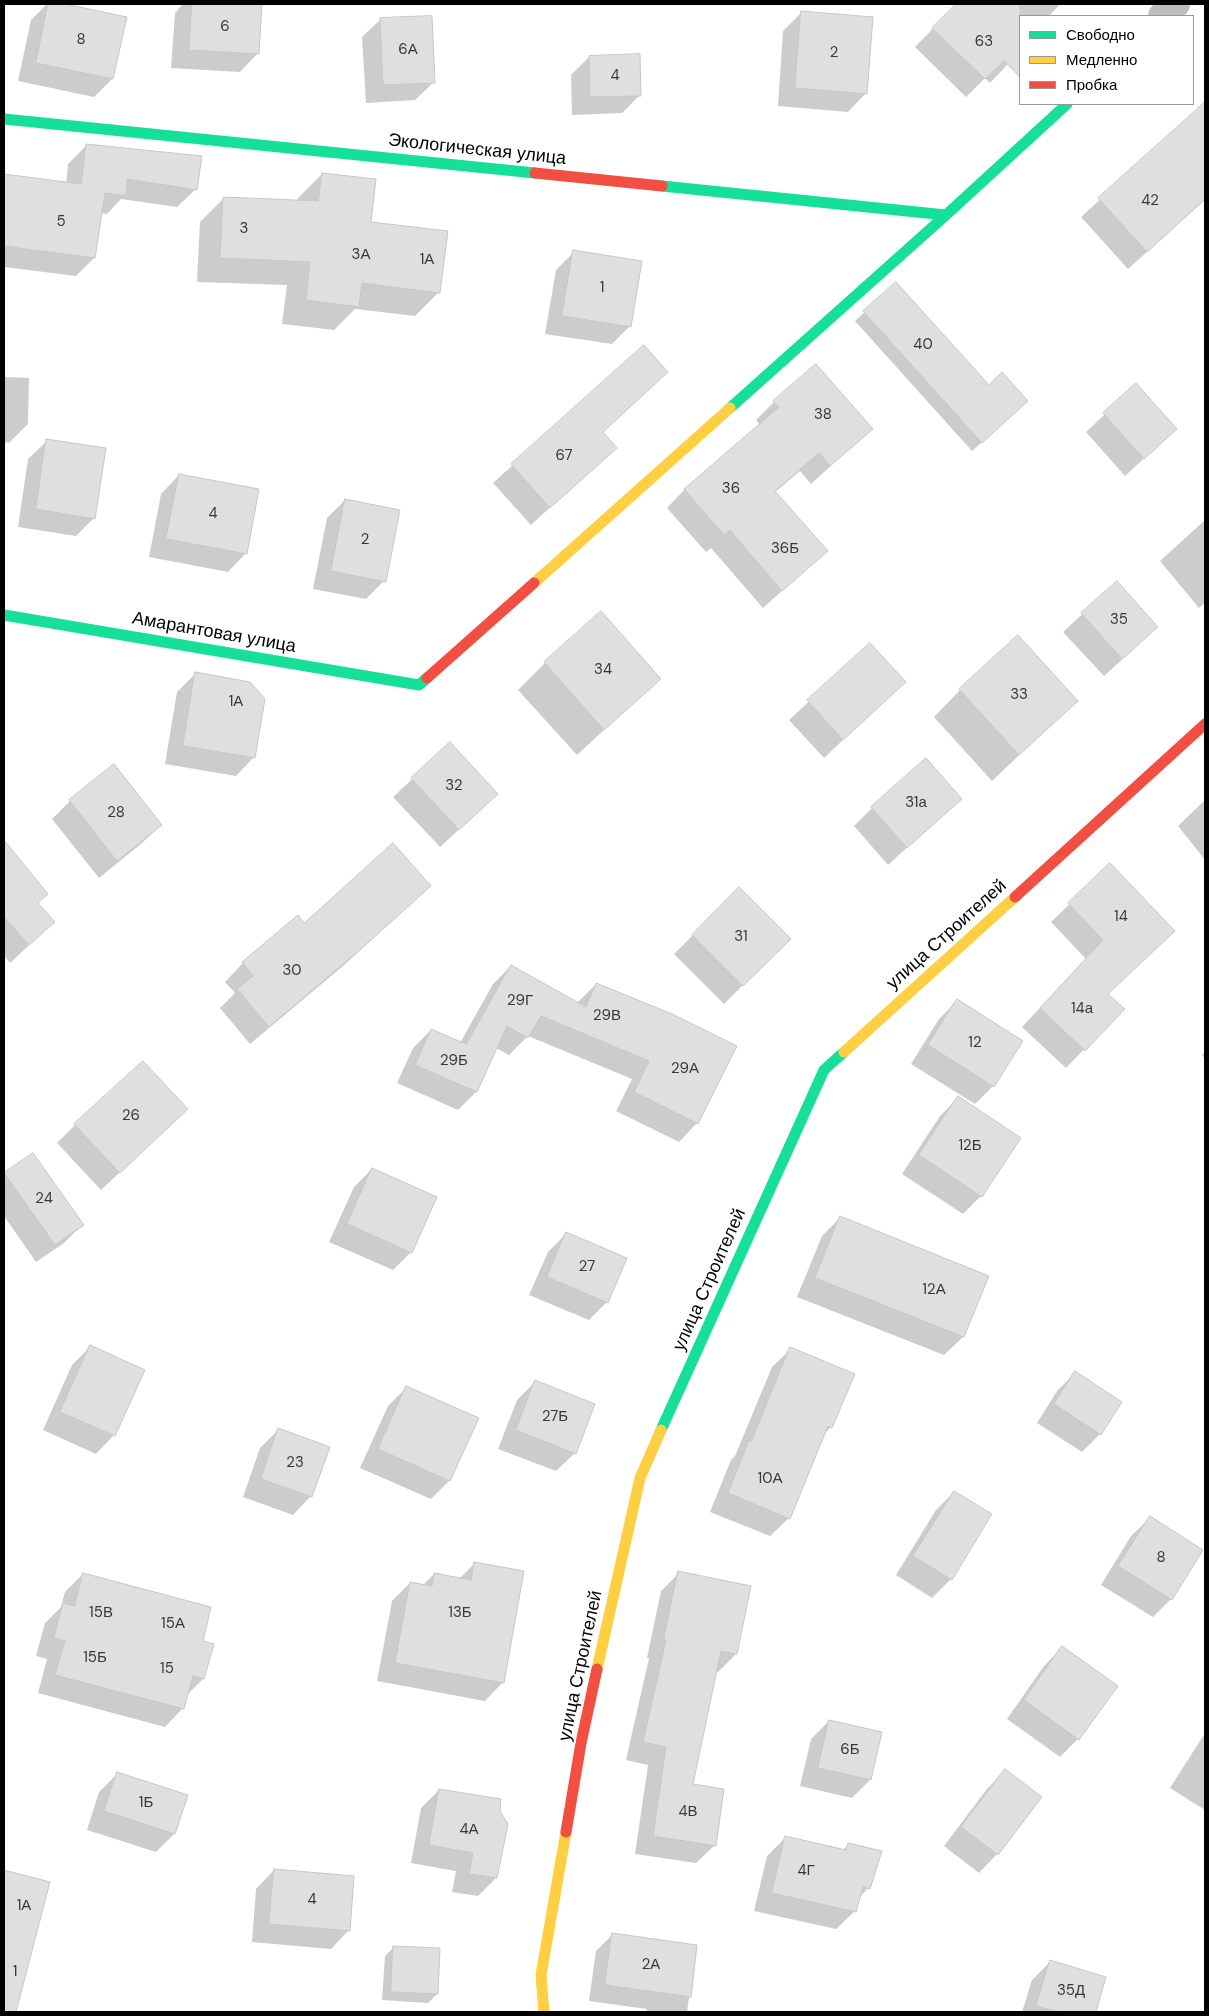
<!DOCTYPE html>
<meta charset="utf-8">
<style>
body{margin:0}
#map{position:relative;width:1209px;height:2016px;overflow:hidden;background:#fff;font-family:"DM Sans",sans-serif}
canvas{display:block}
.frame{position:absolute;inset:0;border:5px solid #000;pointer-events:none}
.legend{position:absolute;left:1019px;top:15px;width:175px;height:90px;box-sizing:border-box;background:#fff;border:1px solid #999;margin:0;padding:6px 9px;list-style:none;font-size:15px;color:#000}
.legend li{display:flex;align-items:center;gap:10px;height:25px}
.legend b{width:25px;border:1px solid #999}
</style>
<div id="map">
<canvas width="1209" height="2016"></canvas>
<div class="frame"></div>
<ul class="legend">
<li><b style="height:6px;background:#16e098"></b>Свободно</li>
<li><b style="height:6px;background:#ffcf43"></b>Медленно</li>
<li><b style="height:6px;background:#f24e42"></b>Пробка</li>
</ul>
</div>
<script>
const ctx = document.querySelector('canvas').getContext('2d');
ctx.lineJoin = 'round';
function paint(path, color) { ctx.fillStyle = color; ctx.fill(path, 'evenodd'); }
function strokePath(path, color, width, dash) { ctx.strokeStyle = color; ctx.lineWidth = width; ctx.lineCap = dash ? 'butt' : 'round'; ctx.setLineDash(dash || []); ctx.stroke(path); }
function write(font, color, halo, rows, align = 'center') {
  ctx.font = font + ' "DM Sans",sans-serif'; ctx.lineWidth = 4; ctx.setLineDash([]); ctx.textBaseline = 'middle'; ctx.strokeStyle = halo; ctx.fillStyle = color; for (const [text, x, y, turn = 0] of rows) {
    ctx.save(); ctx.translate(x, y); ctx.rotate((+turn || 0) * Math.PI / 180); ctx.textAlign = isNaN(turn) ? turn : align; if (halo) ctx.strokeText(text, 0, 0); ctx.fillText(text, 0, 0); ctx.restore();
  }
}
paint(new Path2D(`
 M 47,4 L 58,4 L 125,18 L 112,79 L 94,97 L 18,81 L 31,20 Z
 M 183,4 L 261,4 L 258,53 L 240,72 L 171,68 L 175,13 Z
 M 957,4 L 1060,4 L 1049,16 L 1020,16 L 1020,51 L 990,83 L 985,78 L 966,97 L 915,47 Z
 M 801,13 L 866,93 L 848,112 L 778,106 L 783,31 Z
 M 381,19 L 434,82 L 415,100 L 366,103 L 362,37 Z
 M 589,57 L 640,95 L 622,113 L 572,115 L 571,75 Z
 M 1205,104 L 1205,200 L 1128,269 L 1081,217 Z
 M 87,145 L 196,189 L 177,207 L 121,199 L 107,214 L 101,213 L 94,258 L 76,276 L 4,267 L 4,176 L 66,184 L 68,164 Z
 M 322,174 L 439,292 L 415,316 L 355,309 L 334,330 L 282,324 L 287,285 L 197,282 L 200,222 L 224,198 L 298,202 L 298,198 Z
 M 574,252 L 630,326 L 612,344 L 545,334 L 556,270 Z
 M 896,284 L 989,387 L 1018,410 L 972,451 L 855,321 Z
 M 643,347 L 666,372 L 602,433 L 615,448 L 531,525 L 493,483 Z
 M 4,377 L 29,378 L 28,424 L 9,443 L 4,442 Z
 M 1136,385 L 1176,429 L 1125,476 L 1086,432 Z
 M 774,402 L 871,429 L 811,484 L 800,471 L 775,492 L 826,551 L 763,608 L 711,548 L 706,552 L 667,508 L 685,489 L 760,425 L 756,420 Z
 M 47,441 L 94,518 L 76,536 L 18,527 L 28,459 Z
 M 179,475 L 246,553 L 228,572 L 149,557 L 161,494 Z
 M 345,500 L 384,581 L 366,599 L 313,589 L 327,518 Z
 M 1205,520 L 1205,603 L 1199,608 L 1160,561 Z
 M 1116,583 L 1138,645 L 1104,676 L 1063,632 Z
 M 870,645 L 904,682 L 824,758 L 789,720 Z
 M 545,663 L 659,679 L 577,755 L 518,690 Z
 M 195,674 L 254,757 L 236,776 L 165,764 L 177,692 Z
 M 960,690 L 1076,701 L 992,781 L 934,717 Z
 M 450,744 L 478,812 L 440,847 L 393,797 Z
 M 114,766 L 161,825 L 142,843 L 99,878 L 52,819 L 70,801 Z
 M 960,799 L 888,865 L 854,826 L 872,808 Z
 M 1205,800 L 1205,860 L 1178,826 Z
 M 9,848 L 37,903 L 54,922 L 10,963 L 4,956 L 4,852 Z
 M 1110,865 L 1107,994 L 1123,1009 L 1066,1068 L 1022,1027 L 1086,959 L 1051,922 Z
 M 430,886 L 343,966 L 250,1044 L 220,1008 L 235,993 L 225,982 L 243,963 L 297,917 L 304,924 Z
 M 739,889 L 789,939 L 724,1004 L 674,954 Z
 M 511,966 L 577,1003 L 596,984 L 697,1123 L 679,1142 L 616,1111 L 632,1079 L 528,1036 L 509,1055 L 496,1048 L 476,1092 L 458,1110 L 397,1083 L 413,1048 L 431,1030 L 460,1043 L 493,984 Z
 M 957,1001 L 993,1086 L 975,1104 L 911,1064 L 939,1019 Z
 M 1205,1051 L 1205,1059 L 1202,1055 Z
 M 958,1098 L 981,1196 L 963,1214 L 902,1174 L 940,1116 Z
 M 75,1125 L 168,1127 L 101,1190 L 57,1143 Z
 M 372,1169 L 411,1252 L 393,1270 L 329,1242 L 354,1187 Z
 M 5,1174 L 82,1225 L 64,1243 L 36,1262 L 4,1216 Z
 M 840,1218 L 987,1276 L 963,1337 L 944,1355 L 797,1297 L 822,1236 Z
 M 566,1234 L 607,1302 L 589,1320 L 529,1295 L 548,1252 Z
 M 90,1347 L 114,1435 L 96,1454 L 43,1430 L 72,1365 Z
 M 791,1349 L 831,1427 L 822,1436 L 789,1518 L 770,1536 L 710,1512 L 731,1460 L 735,1456 L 772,1367 Z
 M 1075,1373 L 1100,1434 L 1082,1452 L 1037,1423 L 1057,1391 Z
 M 535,1382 L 575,1453 L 556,1471 L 498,1449 L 517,1400 Z
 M 406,1388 L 477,1419 L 449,1481 L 431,1499 L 360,1468 L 388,1406 Z
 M 278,1430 L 311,1496 L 293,1515 L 243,1497 L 260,1448 Z
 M 954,1492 L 991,1515 L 951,1579 L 932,1598 L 896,1575 L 936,1510 Z
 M 1150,1518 L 1171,1599 L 1153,1617 L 1101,1585 L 1131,1536 Z
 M 475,1563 L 503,1682 L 485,1701 L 377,1681 L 392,1601 L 410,1583 L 423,1585 L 434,1574 L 459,1579 Z
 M 679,1573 L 736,1654 L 718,1672 L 715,1671 L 692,1785 L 715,1845 L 696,1863 L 635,1854 L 648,1765 L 626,1760 L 649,1658 L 647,1658 L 661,1591 Z
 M 83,1574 L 201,1642 L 203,1679 L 187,1695 L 183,1708 L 165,1727 L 38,1693 L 47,1659 L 36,1656 L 45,1623 L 61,1607 L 65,1592 Z
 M 1062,1648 L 1078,1739 L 1060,1757 L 1007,1719 L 1044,1666 Z
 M 829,1721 L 870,1780 L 852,1798 L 800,1786 L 811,1739 Z
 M 1205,1733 L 1205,1810 L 1170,1788 Z
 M 1005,1771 L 1040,1797 L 997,1854 L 979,1873 L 944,1846 L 987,1789 Z
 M 117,1774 L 186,1796 L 174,1834 L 156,1852 L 87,1830 L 99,1792 Z
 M 439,1790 L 496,1878 L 478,1896 L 452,1892 L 456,1871 L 411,1863 L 421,1808 Z
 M 785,1838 L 842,1851 L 848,1845 L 868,1888 L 859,1898 L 855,1911 L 836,1929 L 754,1911 L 767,1856 Z
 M 274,1870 L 349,1930 L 331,1949 L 252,1942 L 256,1889 Z
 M 4,1871 L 49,1883 L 15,2010 L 13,2012 L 4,2012 Z
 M 612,1935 L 696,1946 L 687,2012 L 646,2012 L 647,2009 L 589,2001 L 596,1951 Z
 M 394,1947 L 437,1994 L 428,2003 L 382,2000 L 385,1956 Z
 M 1050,1962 L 1105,1978 L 1095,2012 L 1022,2012 L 1032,1980 Z`), '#0003');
const building = new Path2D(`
 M 48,4 L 65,4 L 127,17 L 113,79 L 36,63 Z
 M 192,4 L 262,4 L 259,54 L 189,50 Z
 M 956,4 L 1020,4 L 1020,77 L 1004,61 L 985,79 L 932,28 Z
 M 801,11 L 873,17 L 867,94 L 795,88 Z
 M 432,16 L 435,83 L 383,85 L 380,18 Z
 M 640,54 L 641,96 L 590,97 L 589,56 Z
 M 1205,102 L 1205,199 L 1147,252 L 1098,198 Z
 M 86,144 L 202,156 L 197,190 L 127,179 L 126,196 L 105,193 L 95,258 L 4,246 L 4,174 L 81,184 Z
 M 322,173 L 376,179 L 371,222 L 448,231 L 440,293 L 362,283 L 359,307 L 306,300 L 310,262 L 220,258 L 223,197 L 318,201 Z
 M 573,250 L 642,261 L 631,327 L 562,316 Z
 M 896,282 L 989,385 L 1002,372 L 1028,401 L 982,443 L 863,311 Z
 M 644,345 L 668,372 L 603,432 L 617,448 L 550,508 L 511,464 Z
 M 816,364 L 873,429 L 830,466 L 819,453 L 775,491 L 828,551 L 782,591 L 730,530 L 724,535 L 684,489 L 779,407 L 773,401 Z
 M 1136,383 L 1177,429 L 1144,459 L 1103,413 Z
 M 46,439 L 106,448 L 95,519 L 36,509 Z
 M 179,474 L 259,489 L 247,554 L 166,539 Z
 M 345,499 L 400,510 L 386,582 L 331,571 Z
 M 1117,581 L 1158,627 L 1122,659 L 1081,613 Z
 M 601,611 L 661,679 L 604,730 L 544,662 Z
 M 1018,635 L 1078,701 L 1019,755 L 959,689 Z
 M 870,643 L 906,682 L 843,740 L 807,700 Z
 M 195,672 L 250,682 L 265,699 L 255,758 L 183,746 Z
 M 450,742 L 498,794 L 459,830 L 411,778 Z
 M 926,758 L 962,799 L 907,848 L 871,807 Z
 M 114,764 L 162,825 L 117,861 L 69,800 Z
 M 4,840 L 48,894 L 38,903 L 55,922 L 29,945 L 4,917 Z
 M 393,843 L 431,886 L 362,948 L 269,1027 L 237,989 L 253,976 L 242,962 L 298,915 L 304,923 Z
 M 1110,863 L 1175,931 L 1108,994 L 1125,1009 L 1085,1051 L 1040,1008 L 1103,940 L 1068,903 Z
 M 739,887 L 791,939 L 743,986 L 692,935 Z
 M 511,965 L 586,1007 L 596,983 L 672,1014 L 737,1046 L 698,1124 L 634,1092 L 649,1061 L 541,1016 L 528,1038 L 507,1026 L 477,1092 L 415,1065 L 431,1029 L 466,1044 Z
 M 957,999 L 1023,1041 L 994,1087 L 928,1045 Z
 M 143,1061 L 188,1109 L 120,1173 L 74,1124 Z
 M 958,1096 L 1021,1138 L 982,1197 L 919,1155 Z
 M 33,1153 L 84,1225 L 55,1245 L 4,1173 Z
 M 372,1168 L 437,1197 L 412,1253 L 347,1224 Z
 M 840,1216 L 989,1276 L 964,1337 L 815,1278 Z
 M 566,1232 L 627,1258 L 608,1303 L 547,1277 Z
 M 90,1345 L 145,1370 L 115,1436 L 60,1412 Z
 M 790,1347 L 855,1374 L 832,1428 L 828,1426 L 790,1519 L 728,1493 L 749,1440 L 751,1441 Z
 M 1075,1371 L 1122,1402 L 1101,1435 L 1054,1404 Z
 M 535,1380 L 595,1404 L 576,1454 L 516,1430 Z
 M 406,1386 L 479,1418 L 450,1481 L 378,1449 Z
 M 278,1428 L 330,1447 L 312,1497 L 261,1479 Z
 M 954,1491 L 992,1514 L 952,1580 L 913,1556 Z
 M 1150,1516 L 1203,1550 L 1172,1600 L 1118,1566 Z
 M 474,1562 L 524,1571 L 504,1683 L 395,1663 L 410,1582 L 432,1586 L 434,1573 L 471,1580 Z
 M 678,1571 L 751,1586 L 737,1654 L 721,1651 L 693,1784 L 724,1789 L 716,1846 L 653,1836 L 666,1747 L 643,1742 L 666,1640 L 664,1639 Z
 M 83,1573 L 211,1607 L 203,1641 L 214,1644 L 204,1679 L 193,1676 L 184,1709 L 55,1675 L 65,1641 L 54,1638 L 58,1621 L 63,1603 L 74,1606 Z
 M 1062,1646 L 1118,1686 L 1079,1740 L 1024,1700 Z
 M 829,1720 L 882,1732 L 871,1780 L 818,1768 Z
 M 1005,1769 L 1042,1797 L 998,1855 L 961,1827 Z
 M 117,1772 L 188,1795 L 175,1834 L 104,1811 Z
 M 439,1789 L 501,1799 L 500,1811 L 508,1824 L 497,1878 L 469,1874 L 473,1853 L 429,1845 Z
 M 785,1836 L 846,1850 L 848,1843 L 882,1851 L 870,1889 L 863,1887 L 856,1912 L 772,1893 Z
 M 274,1869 L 354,1876 L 350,1931 L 269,1924 Z
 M 4,1870 L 50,1882 L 16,2012 L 4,2012 Z
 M 612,1933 L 697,1945 L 691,1997 L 605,1985 Z
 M 393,1946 L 440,1948 L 438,1994 L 391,1992 Z
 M 1050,1960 L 1106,1977 L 1096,2012 L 1059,2012 L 1036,2006 Z`);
paint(building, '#dfdfdf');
strokePath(building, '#c7c7c7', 1);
strokePath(new Path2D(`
 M 1162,16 L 1176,4`), '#bebebe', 28);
strokePath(new Path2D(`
 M 4,119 L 535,173
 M 662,186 L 946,215
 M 730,408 L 946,215 L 1067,104
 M 4,615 L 419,685 L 427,678
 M 661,1430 L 824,1070 L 844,1052`), '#16e098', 11);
strokePath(new Path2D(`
 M 534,583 L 730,408
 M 844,1052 L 1015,897
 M 597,1669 L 640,1478 L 661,1430
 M 544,2012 L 541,1975 L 566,1832`), '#ffcf43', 11);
strokePath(new Path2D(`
 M 535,173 L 662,186
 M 427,678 L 534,583
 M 1015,897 L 1205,724
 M 566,1832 L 581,1743 L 597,1669`), '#f24e42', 11);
write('15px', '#383838', null, [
 ["6",225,27],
 ["8",81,40],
 ["63",984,42],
 ["6А",408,50],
 ["2",834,53],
 ["4",615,76],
 ["42",1150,201],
 ["5",61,222],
 ["3",244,229],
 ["3А",361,255],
 ["1А",427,260],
 ["1",602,288],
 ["40",923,345],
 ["38",823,415],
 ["67",564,456],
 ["36",731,489],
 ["4",213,514],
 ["2",365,540],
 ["36Б",785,549],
 ["35",1119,620],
 ["34",603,670],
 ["33",1019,695],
 ["1А",236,702],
 ["32",454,786],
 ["31а",916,803],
 ["28",116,813],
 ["14",1121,917],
 ["31",741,937],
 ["30",292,971],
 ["29Г",520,1001],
 ["14а",1082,1009],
 ["29В",607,1016],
 ["12",975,1043],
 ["29Б",454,1061],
 ["29А",685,1069],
 ["26",131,1116],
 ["12Б",970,1146],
 ["24",44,1199],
 ["27",587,1267],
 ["12А",934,1290],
 ["27Б",555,1417],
 ["23",295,1463],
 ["10А",770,1479],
 ["8",1161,1558],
 ["15В",101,1613],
 ["13Б",460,1613],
 ["15А",173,1624],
 ["15Б",95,1658],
 ["15",167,1669],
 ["6Б",850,1750],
 ["1Б",146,1803],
 ["4В",688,1812],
 ["4А",469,1830],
 ["4Г",806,1871],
 ["4",312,1900],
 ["1А",24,1906],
 ["2А",651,1965],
 ["1",15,1972],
 ["35Д",1071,1991]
]);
write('18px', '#000', '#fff', [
 ["Экологическая улица",477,150,6],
 ["Амарантовая улица",214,633,10],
 ["улица Строителей",947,935,-42],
 ["улица Строителей",710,1280,-66],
 ["улица Строителей",581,1666,-78]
]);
</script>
